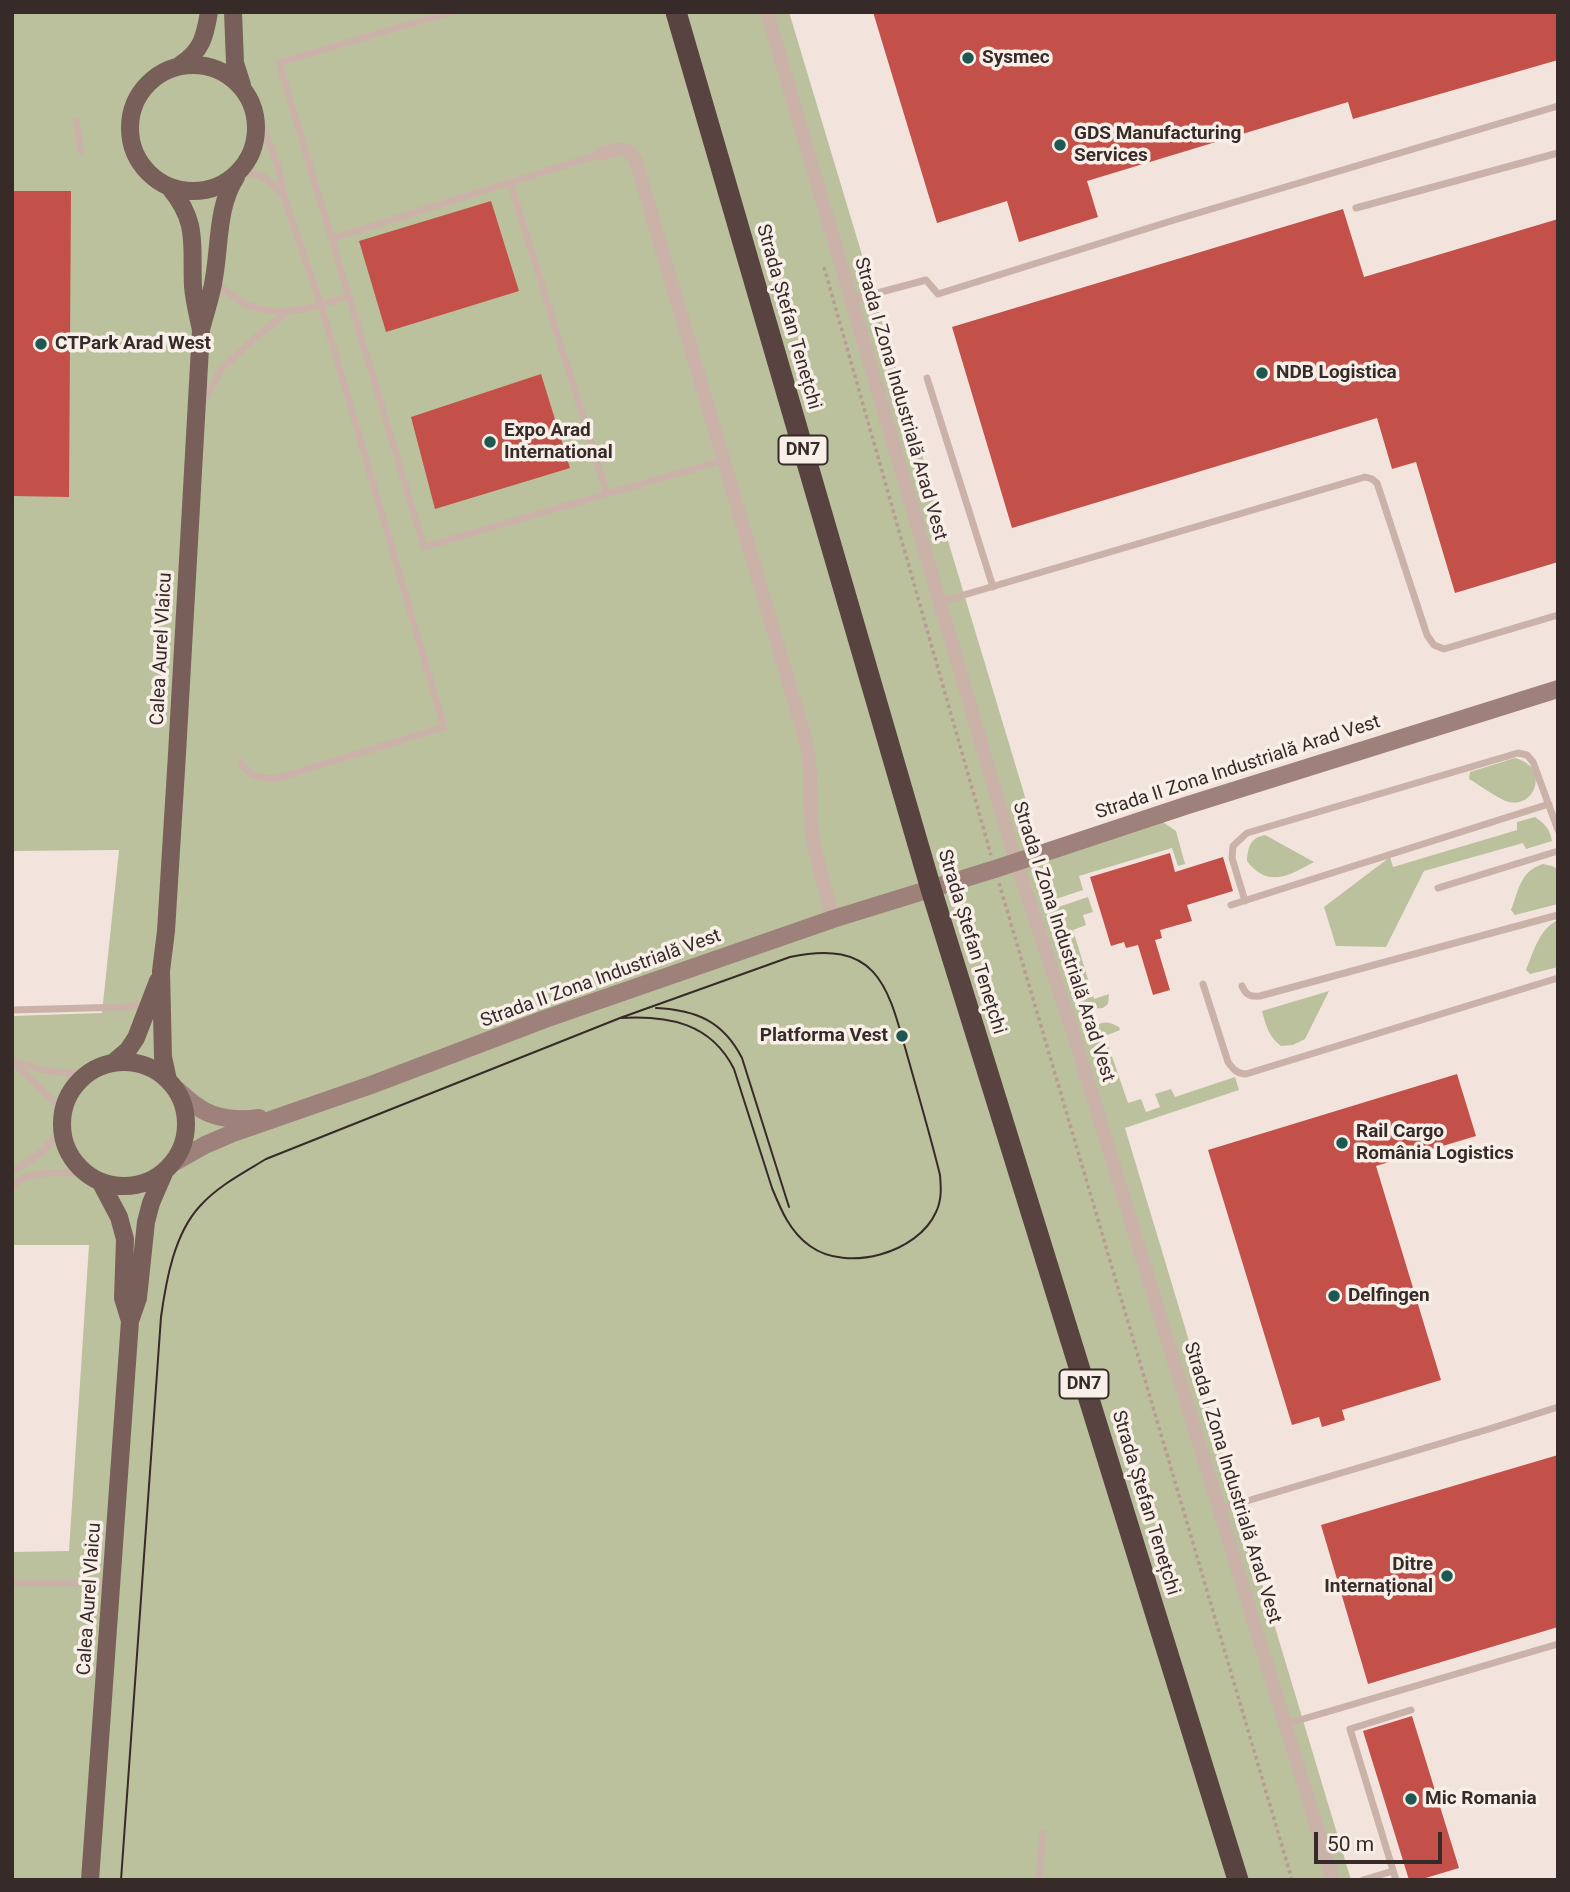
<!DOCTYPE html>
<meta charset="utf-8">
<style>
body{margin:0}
#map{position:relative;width:1570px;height:1892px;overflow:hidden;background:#f2e4dd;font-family:Roboto,sans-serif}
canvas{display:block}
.frame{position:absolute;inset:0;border:14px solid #372b29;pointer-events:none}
.scale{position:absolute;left:1314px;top:1832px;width:128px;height:32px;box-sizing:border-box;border:4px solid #372b29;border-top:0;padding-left:9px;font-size:21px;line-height:24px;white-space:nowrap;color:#372b29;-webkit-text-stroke:5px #f9efe9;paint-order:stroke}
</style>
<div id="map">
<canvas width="1570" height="1892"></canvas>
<div class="frame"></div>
<div class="scale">50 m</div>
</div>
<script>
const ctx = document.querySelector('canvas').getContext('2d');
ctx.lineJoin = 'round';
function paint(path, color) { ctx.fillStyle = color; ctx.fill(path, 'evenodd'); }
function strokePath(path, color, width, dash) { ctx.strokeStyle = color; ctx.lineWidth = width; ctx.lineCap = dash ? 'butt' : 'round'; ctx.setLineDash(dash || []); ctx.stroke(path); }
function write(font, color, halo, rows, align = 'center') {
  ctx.font = font + ' Roboto,sans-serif'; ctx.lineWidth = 7; ctx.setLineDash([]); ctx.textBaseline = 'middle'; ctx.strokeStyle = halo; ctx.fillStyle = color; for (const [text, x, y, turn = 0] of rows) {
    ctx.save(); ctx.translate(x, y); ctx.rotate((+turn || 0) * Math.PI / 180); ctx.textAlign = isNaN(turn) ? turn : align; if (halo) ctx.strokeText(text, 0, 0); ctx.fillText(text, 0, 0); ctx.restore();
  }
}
paint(new Path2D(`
 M 12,12 L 789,12 L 1044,860 L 1163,822 L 1176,831 L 1185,864 L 1178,866 L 1172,848 L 1079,876 L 1083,890 L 1056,899 L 1058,907 L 1088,897 L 1093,912 L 1083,915 L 1086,925 L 1073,930 L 1094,999 L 1109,994 L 1108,1004 L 1103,1008 L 1089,1009 L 1095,1027 C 1103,1020 1110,1022 1119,1027 L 1120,1030 L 1105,1036 L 1128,1103 L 1141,1099 L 1146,1112 L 1160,1107 L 1155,1094 L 1171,1089 L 1175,1097 L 1235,1077 L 1239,1090 L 1125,1128 L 1351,1880 L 12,1880 L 12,1552 L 69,1551 L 89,1245 L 12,1245 L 12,1016 L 102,1013 L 119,850 L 12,851 Z
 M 1515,758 C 1550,767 1536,808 1509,802 C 1500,800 1478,784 1469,779 L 1470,772 Z
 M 1535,817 C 1545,824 1550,829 1552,841 L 1526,849 L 1523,843 L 1424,871 L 1386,947 L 1336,946 L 1324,907 L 1390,857 L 1393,867 L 1517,830 L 1517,822 Z
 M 1265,835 L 1314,862 C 1290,875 1268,889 1247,861 C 1248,847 1250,838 1265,835 Z
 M 1543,864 L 1552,866 L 1558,869 L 1558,904 L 1515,915 L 1511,910 C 1519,890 1520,871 1543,864 Z
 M 1556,921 L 1558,921 L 1558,967 L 1530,974 L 1526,970 C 1533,953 1539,930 1556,921 Z
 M 1329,991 L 1305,1039 L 1293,1045 L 1281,1046 C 1269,1037 1266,1026 1262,1011 Z`), '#bbc19d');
paint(new Path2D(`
 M 873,12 L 1558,12 L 1558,60 L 1353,119 L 1348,102 L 1087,181 L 1098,217 L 1019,242 L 1007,201 L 937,223 Z
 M 12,191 L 71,191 L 69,497 L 12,496 Z
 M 491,201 L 519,291 L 386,332 L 359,241 Z
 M 1343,209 L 1364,277 L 1558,219 L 1558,562 L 1455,593 L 1416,462 L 1392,469 L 1377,418 L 1012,528 L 952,327 Z
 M 541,374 L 570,468 L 435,509 L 411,417 Z
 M 1170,853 L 1175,872 L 1223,857 L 1233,891 L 1187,905 L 1192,921 L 1160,930 L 1162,938 L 1155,940 L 1170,990 L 1153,995 L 1138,945 L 1126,948 L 1124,942 L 1111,946 L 1090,877 Z
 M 1457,1074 L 1476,1136 L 1376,1166 L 1441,1380 L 1342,1410 L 1345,1420 L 1322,1427 L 1319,1417 L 1292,1425 L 1208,1150 Z
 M 1558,1455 L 1558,1627 L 1368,1684 L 1321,1525 Z
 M 1412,1716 L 1459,1868 L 1419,1880 L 1409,1880 L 1363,1731 Z`), '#c35049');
strokePath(new Path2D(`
 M 824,267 L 991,855
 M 999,883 L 1292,1880`), '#b69c93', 3.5, [3.5, 3.5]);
strokePath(new Path2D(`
 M 450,12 L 279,63 L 424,547 L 724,460
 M 76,121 L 81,151
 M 240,171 C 265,175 267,177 284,196
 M 510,182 L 607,494
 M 1356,208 L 1558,153
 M 331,239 L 600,154
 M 214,281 C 227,291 240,304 256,308 C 287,317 320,305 350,296
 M 851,300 L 926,280 L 938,294 L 1171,221 L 1558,106
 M 927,378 L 993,587
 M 202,405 L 221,369 L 256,337 L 287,312
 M 940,602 L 1365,477 L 1372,479 L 1377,483 L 1427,635 L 1434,645 L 1444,649 L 1558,615
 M 241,763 C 251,778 258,777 275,779 L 444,727 L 321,305 L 284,197 C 280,163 267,135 252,105
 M 1438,888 L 1558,851
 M 1245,901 L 1232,858 L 1233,846 L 1247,833 L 1518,753 L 1527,755 L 1533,762 L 1558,830
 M 1231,905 L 1549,804
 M 1203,984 L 1228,1062 C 1233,1069 1237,1074 1246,1074 L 1558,978
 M 1242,986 C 1246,995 1250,997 1260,996 L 1558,915
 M 12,1010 L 125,1007 L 148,1004
 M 12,1061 C 32,1067 55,1074 76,1073 C 82,1072 88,1070 93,1069
 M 16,1064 L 63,1110
 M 12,1171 C 38,1156 48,1152 61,1124
 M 12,1186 C 28,1169 63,1173 84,1173
 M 1220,1509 L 1489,1429 L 1558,1407
 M 12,1583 L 112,1583
 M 1286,1724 L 1558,1644
 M 1039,1880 L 1043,1834
 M 1363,1880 L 1393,1871
 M 1396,1880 L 1350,1729 L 1411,1710`), '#cab2a9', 7);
strokePath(new Path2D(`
 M 767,12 L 1016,862 L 1072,1029 L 1333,1880
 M 600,154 C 616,150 626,143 636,161 L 807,745 C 812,771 809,796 811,822 C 814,855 825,887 833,919`), '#cab2a9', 14);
strokePath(new Path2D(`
 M 176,1089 C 183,1095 190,1102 198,1107 C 214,1119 240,1121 259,1118
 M 173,1163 L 205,1145 L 233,1133 L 371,1085 L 545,1019 L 833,919 L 995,869 L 1185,806 L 1558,689`), '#9d817a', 18);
strokePath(new Path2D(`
 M 233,12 L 235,63 L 242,85
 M130 128a63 63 0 1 1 126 0a63 63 0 1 1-126 0Z
 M 180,65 C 202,51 205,36 209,12
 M 202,326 C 206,310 212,294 214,278 C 220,245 217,206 236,177
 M 115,1061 L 128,1050 L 136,1038 L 158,981
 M62 1124a62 62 0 1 1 124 0a62 62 0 1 1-124 0Z
 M 168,1080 L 163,1057 L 161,971 L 166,931 L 177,754 L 201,330 C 198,315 194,301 193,286 C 191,245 199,223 170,188
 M 101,1183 L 119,1217 L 125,1239 L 123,1298 L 130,1321
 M 90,1880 L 130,1321 L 138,1298 L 146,1222 L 151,1203 L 164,1173`), '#795f5a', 18);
strokePath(new Path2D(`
 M 676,12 L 931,889 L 1238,1880`), '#584340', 21);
strokePath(new Path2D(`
 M 656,1008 C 696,1010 723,1021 742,1058 L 789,1207
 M 121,1880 L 161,1317 C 166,1281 174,1234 200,1206 C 218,1186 243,1173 266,1159 L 620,1018 L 790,957 C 883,937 889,993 910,1065 C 920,1101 931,1138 940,1175 C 941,1187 942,1200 936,1212 C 918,1253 847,1273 810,1246 C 790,1232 781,1210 772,1188 L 734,1069 C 711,1023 668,1015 620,1018`), '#372b29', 2);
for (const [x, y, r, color] of [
 [968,58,7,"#1f5851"],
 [1060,145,7,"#1f5851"],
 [41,344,7,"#1f5851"],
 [1262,373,7,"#1f5851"],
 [490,442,7,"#1f5851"],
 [902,1036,7,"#1f5851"],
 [1342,1143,7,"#1f5851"],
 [1334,1296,7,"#1f5851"],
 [1447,1576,7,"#1f5851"],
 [1411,1799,7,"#1f5851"]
]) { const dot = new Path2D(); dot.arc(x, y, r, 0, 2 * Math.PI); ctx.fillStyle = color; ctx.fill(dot); strokePath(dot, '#f9efe9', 2.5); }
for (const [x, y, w] of [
 [803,450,49],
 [1084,1384,49]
]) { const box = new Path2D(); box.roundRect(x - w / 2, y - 14.5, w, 29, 5); ctx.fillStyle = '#f9efe9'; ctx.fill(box); strokePath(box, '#372b29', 2); }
write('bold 18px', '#372b29', null, [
 ["DN7",803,450],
 ["DN7",1084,1384]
]);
write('bold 19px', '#372b29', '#f9efe9', [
 ["Sysmec",982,58],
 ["GDS Manufacturing",1074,134],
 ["Services",1074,156],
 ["CTPark Arad West",55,344],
 ["NDB Logistica",1276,373],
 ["Expo Arad",504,431],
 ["International",504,453],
 ["Platforma Vest",888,1036,"right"],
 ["Rail Cargo",1356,1132],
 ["România Logistics",1356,1154],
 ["Delfingen",1348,1296],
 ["Ditre",1433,1565,"right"],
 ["Internațional",1433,1587,"right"],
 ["Mic Romania",1425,1799]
], 'left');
write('19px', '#372b29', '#f9efe9', [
 ["Strada Ștefan Tenețchi",788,317,74],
 ["Strada I Zona Industrială Arad Vest",900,399,74],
 ["Calea Aurel Vlaicu",162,649,-87],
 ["Strada II Zona Industrială Arad Vest",1238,768,-18],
 ["Strada Ștefan Tenețchi",971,942,73],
 ["Strada I Zona Industrială Arad Vest",1063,942,72],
 ["Strada II Zona Industrială Vest",601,979,-20],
 ["Strada I Zona Industrială Arad Vest",1232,1483,73],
 ["Strada Ștefan Tenețchi",1145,1503,73],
 ["Calea Aurel Vlaicu",90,1599,-86]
]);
</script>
